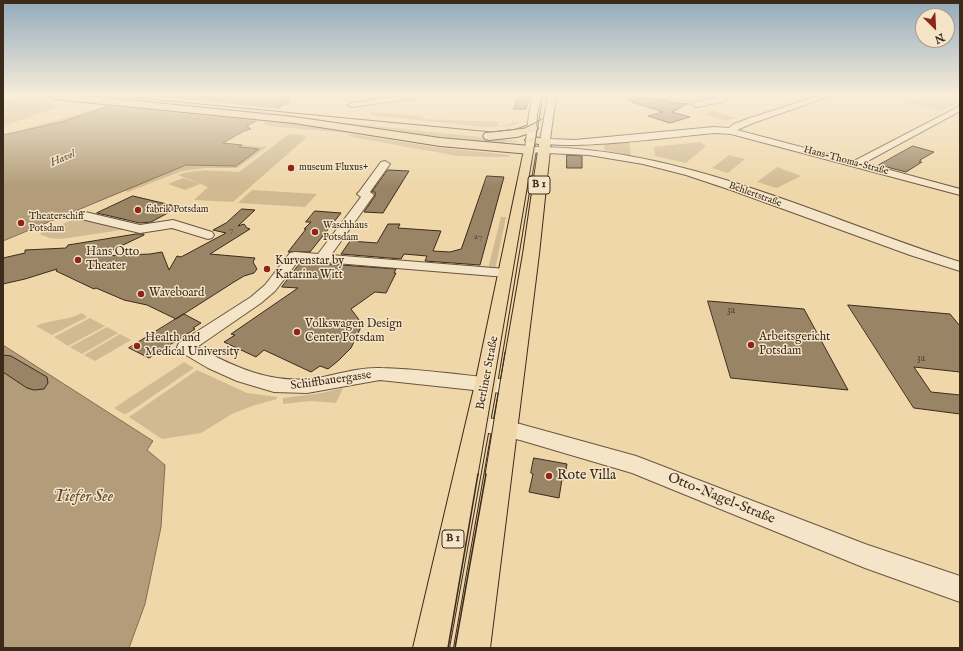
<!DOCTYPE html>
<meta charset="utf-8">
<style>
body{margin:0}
#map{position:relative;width:963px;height:651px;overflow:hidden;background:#efd7aa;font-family:"IM FELL English",serif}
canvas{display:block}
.frame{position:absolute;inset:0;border:4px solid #3c2a1b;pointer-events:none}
.north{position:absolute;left:915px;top:8px;width:40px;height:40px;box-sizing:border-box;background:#f5e5c8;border:1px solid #ab9a83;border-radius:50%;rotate:156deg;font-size:11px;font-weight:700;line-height:16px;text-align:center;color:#3c2a1b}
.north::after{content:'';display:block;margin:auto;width:14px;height:18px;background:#8f2418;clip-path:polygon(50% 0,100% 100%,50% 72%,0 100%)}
</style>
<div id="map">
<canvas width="963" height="651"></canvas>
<div class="frame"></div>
<div class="north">N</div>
</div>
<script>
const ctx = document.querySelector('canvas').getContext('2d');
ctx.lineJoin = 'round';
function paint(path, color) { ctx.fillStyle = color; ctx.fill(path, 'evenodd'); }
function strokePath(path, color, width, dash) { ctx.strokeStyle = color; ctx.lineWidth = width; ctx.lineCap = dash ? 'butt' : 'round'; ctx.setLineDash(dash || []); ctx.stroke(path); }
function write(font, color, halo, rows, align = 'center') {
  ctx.font = font + ' "IM FELL English",serif'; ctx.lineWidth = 3; ctx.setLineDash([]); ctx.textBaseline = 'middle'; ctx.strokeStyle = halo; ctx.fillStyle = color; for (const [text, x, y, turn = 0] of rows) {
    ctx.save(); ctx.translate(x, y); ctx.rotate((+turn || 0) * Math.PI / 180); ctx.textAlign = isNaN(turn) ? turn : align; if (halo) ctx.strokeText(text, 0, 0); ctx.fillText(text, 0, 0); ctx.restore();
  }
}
paint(new Path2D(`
 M 701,96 L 717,96 L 720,98 L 689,106 L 677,103 L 652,101 C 668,101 684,101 701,96 Z
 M 929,96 L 946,96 L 960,99 L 960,102 L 942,111 L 902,102 L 910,99 L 919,100 Z
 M 3,99 L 64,105 L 3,126 Z
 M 90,111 L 97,111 C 81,118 41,131 24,129 Z
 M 713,111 L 736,118 L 726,121 L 703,114 Z
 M 372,112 L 424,116 L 422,119 L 498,122 L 497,126 L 511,124 L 512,122 L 520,122 L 511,126 L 485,127 L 369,115 Z
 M 278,116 L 518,141 L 517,142 L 505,142 L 502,145 C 427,138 352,127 278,116 Z
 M 265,122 L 293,123 L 347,133 L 268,126 L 263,123 Z
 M 289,134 L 302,135 L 307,137 L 233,202 L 194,200 L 208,187 L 178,175 C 197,168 219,171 239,172 Z
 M 351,134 L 435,147 L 511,155 L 507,157 L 457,156 L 347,136 Z
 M 629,142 L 631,156 L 604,150 L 604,146 L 607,144 Z
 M 700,142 L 706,146 L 686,163 L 655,156 L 654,147 Z
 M 241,145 L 261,147 L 268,146 L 237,168 L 205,168 L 182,171 L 128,192 L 124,190 L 186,165 L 236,166 L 258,149 L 238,147 Z
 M 729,155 L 745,159 L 728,173 L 712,168 Z
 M 777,167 L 801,176 L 777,188 L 757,182 Z
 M 183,178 L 200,184 L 185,190 L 168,184 Z
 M 252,190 L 317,194 L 305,207 L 238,203 Z
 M 79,217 L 128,229 L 61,239 L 50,238 L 39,234 Z
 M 501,217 L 506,217 L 495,270 L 488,269 Z
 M 82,313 L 87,317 L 52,335 L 36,326 C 51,319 67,321 82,313 Z
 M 90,318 L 105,326 L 68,346 L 54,337 Z
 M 107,327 L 118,333 L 82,354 L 70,347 Z
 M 120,334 L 131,340 L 95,361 L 84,355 Z
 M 184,362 L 194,368 L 128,413 L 124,414 L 114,408 Z
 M 197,370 L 247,393 L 277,397 L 277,399 L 252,406 L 232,414 L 201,433 L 162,439 L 129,417 Z
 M 343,388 L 336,403 L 310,401 L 283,404 L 283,398 L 322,393 Z`), '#d1ba92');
const water = new Path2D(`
 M 137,96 L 293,96 L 287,104 L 290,104 L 277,106 L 281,107 L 247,126 L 251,129 L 244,131 L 223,143 L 242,145 L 239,147 L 259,149 L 236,166 L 186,165 L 3,241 L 3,135 L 62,122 Z
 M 3,345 L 153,441 L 147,450 L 165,465 L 161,527 L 145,604 L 129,648 L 3,648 Z`);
paint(water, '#b29c79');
strokePath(water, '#836e53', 1);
paint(new Path2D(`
 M 131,96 L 151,96 L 282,109 L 261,121 L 107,106 Z`), '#efd7aa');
const building = new Path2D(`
 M 518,96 L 530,96 L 526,109 L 514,109 Z
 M 630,97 L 667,100 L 668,102 L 687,104 L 672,112 L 690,117 L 670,123 L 648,116 L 663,112 L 629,101 Z
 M 913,146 L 934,152 L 920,160 L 921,160 L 919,162 L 922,162 L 906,172 L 879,165 Z
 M 567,155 L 582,156 L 582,168 L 567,168 Z
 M 388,170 L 409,171 L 383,213 L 364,212 L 375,196 L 375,192 L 372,192 Z
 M 487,176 L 504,177 L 480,265 L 425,261 L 427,256 L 404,254 L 401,259 L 341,254 L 350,241 L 377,243 L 388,224 L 400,224 L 398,228 L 441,231 L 433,251 L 450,252 L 461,249 Z
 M 133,196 L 154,201 L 179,207 L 151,222 L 140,223 L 97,213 Z
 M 242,209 L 255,210 L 238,226 L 244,224 L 247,228 L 250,229 L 210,254 L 255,258 L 253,262 L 257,269 L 254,273 L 244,276 L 234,282 L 176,319 L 147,305 L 124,300 L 96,288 L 94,289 L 56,271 L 57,269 L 25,279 L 3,284 L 3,258 L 25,253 L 25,250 L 66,248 L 68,245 L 136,234 L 144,234 L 144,235 L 100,256 L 150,254 L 162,252 L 169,270 L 177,256 L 181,257 L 226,233 L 213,230 L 226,223 Z
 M 315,211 L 341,213 L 310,252 L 288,252 L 306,229 L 304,229 L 311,222 L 306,222 Z
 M 301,262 L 396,269 L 394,273 L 396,273 L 386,293 L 375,292 L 351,309 L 360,321 L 360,324 L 362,325 L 351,348 L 338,361 L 328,369 L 320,366 L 311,372 L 264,350 L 256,357 L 224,342 L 235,335 L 231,334 L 298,288 L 282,287 Z
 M 708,301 L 804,309 L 848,390 L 731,378 Z
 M 848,305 L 950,314 L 960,326 L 960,372 L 914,367 L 931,392 L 960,395 L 960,414 L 914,408 Z
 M 184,314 L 201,323 L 193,328 L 195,329 L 149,358 L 129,348 Z
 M 3,355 L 11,356 L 47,377 L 48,383 L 44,389 L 34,390 L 27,388 L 3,372 Z
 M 534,458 L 567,464 L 564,480 L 562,479 L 559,498 L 529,492 L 533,474 L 531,473 Z`);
paint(building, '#998465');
strokePath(building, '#3c2a1b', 1);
const minor = new Path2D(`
 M 397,96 L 418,96 L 415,98 L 352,107 L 348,105 L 352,103 Z
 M 533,96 L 541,96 L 537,114 L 535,147 C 682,147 822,218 960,262 L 960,271 L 910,255 L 731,190 L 686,175 L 643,164 L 589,155 L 527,152 L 525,150 L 529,114 Z
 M 548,96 L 556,96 L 550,139 L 575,140 L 714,127 L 729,128 L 734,124 L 747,119 L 818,96 L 830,96 L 753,123 L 737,130 L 854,161 L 960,106 L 960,111 L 864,163 L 960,189 L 960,195 L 731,134 L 714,133 C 690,135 552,153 540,141 Z
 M 720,96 L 728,96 L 725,101 L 697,107 L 693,105 L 694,103 Z
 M 385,161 L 390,164 L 370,192 L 374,195 L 331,255 L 506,269 L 511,270 L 513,273 L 511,276 L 506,277 L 299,260 L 275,291 L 261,303 L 197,347 C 236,368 273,385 318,378 C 338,374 360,367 381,368 C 424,369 468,376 511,380 L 517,382 L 520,387 L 517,392 L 511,394 L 380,380 L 307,393 L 274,392 L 237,381 L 208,368 L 179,351 L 177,347 L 179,343 L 251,297 L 265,285 L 290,253 L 295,252 L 318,254 L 361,197 L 357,194 L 359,192 L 381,162 Z
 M 81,211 L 140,225 L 173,220 L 212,232 L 214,235 L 212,238 L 208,239 L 172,228 L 140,233 L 77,218 L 75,215 L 77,212 Z
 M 478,416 L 520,424 L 636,456 L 865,544 L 960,576 L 960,602 L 865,568 L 632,473 L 520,440 L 471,429 L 468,424 L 471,419 Z`);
const major = new Path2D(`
 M 531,137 L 549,139 L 551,141 L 539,254 L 490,648 L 454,648 L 523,254 L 539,144 L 527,142 L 525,140 L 527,138 Z
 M 530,146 L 534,147 L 536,150 L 497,384 L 449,648 L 413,648 L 475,384 L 524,150 L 526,147 Z`);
const highway = new Path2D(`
 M 48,96 L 88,96 L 294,117 L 440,138 L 530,146 L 535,147 L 537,150 L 535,153 L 530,154 L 440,146 L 294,123 L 53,99 Z
 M 532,124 L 536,125 L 538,128 L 536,131 L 517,137 L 489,140 L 485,139 L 483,136 L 485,133 L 515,130 Z`);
strokePath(minor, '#69553f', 2);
strokePath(major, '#3c2a1b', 2);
strokePath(highway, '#3c2a1b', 2);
paint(minor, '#f5e5c8');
paint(major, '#efd7aa');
paint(highway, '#efd7aa');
strokePath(new Path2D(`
 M 117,96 L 492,132 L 525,128 L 542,119
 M 478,475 L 543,96
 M 485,475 L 505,352`), '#3c2a1b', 1);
strokePath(new Path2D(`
 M 448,648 L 478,474
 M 455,648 L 486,474`), '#3c2a1b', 1.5);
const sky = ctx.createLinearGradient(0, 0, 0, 187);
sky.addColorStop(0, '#92aabc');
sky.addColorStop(0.51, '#f8edd9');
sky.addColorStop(1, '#f8edd900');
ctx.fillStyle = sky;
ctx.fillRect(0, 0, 963, 187);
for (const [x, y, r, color] of [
 [291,168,4,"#8f2418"],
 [138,210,4,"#8f2418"],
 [21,223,4,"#8f2418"],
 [315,232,4,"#8f2418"],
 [78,260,4,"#8f2418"],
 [267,269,4,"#8f2418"],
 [141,294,4,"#8f2418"],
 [297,332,4,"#8f2418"],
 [751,345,4,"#8f2418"],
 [137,346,4,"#8f2418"],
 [549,476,4,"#8f2418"]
]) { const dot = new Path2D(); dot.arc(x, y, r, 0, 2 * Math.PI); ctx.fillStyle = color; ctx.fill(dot); strokePath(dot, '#f5e5c8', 1.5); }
write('9px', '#53402e', null, [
 ["7",231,230],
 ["27",478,237]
]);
write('10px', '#3c2a1b', '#f5e5c8', [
 ["Hans-Thoma-Straße",846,161,15],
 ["Behlertstraße",755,195,20]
]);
write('10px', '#3c2a1b', '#f5e5c8', [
 ["museum Fluxus+",299,168],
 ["fabrik Potsdam",146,210],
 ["Theaterschiff",29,217],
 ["Potsdam",29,229],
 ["Waschhaus",323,226],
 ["Potsdam",323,238]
], 'left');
write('10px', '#53402e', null, [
 ["3a",731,311],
 ["3a",921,359]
]);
write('italic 11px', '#5f4c37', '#f5e5c8', [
 ["Havel",63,159,-23]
]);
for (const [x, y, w] of [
 [539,185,22],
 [453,539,22]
]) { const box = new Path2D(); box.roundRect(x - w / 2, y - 9, w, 18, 3); ctx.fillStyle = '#f5e5c8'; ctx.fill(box); strokePath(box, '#3c2a1b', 1); }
write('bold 11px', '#3c2a1b', null, [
 ["B 1",539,185],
 ["B 1",453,539]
]);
write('12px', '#3c2a1b', '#f5e5c8', [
 ["Hans Otto",86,253],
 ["Theater",86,267],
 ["Kurvenstar by",275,262],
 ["Katarina Witt",275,276],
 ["Waveboard",149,294],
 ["Volkswagen Design",305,325],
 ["Center Potsdam",305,339],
 ["Arbeitsgericht",759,338],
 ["Potsdam",759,352],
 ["Health and",145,339],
 ["Medical University",145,353]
], 'left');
write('12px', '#3c2a1b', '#f5e5c8', [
 ["Berliner Straße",488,373,-79],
 ["Schiffbauergasse",331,381,-8]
]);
write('14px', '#3c2a1b', '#f5e5c8', [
 ["Rote Villa",557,476]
], 'left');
write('14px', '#3c2a1b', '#f5e5c8', [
 ["Otto-Nagel-Straße",721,499,22]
]);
write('italic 16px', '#5f4c37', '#f5e5c8', [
 ["Tiefer See",83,498]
]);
</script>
